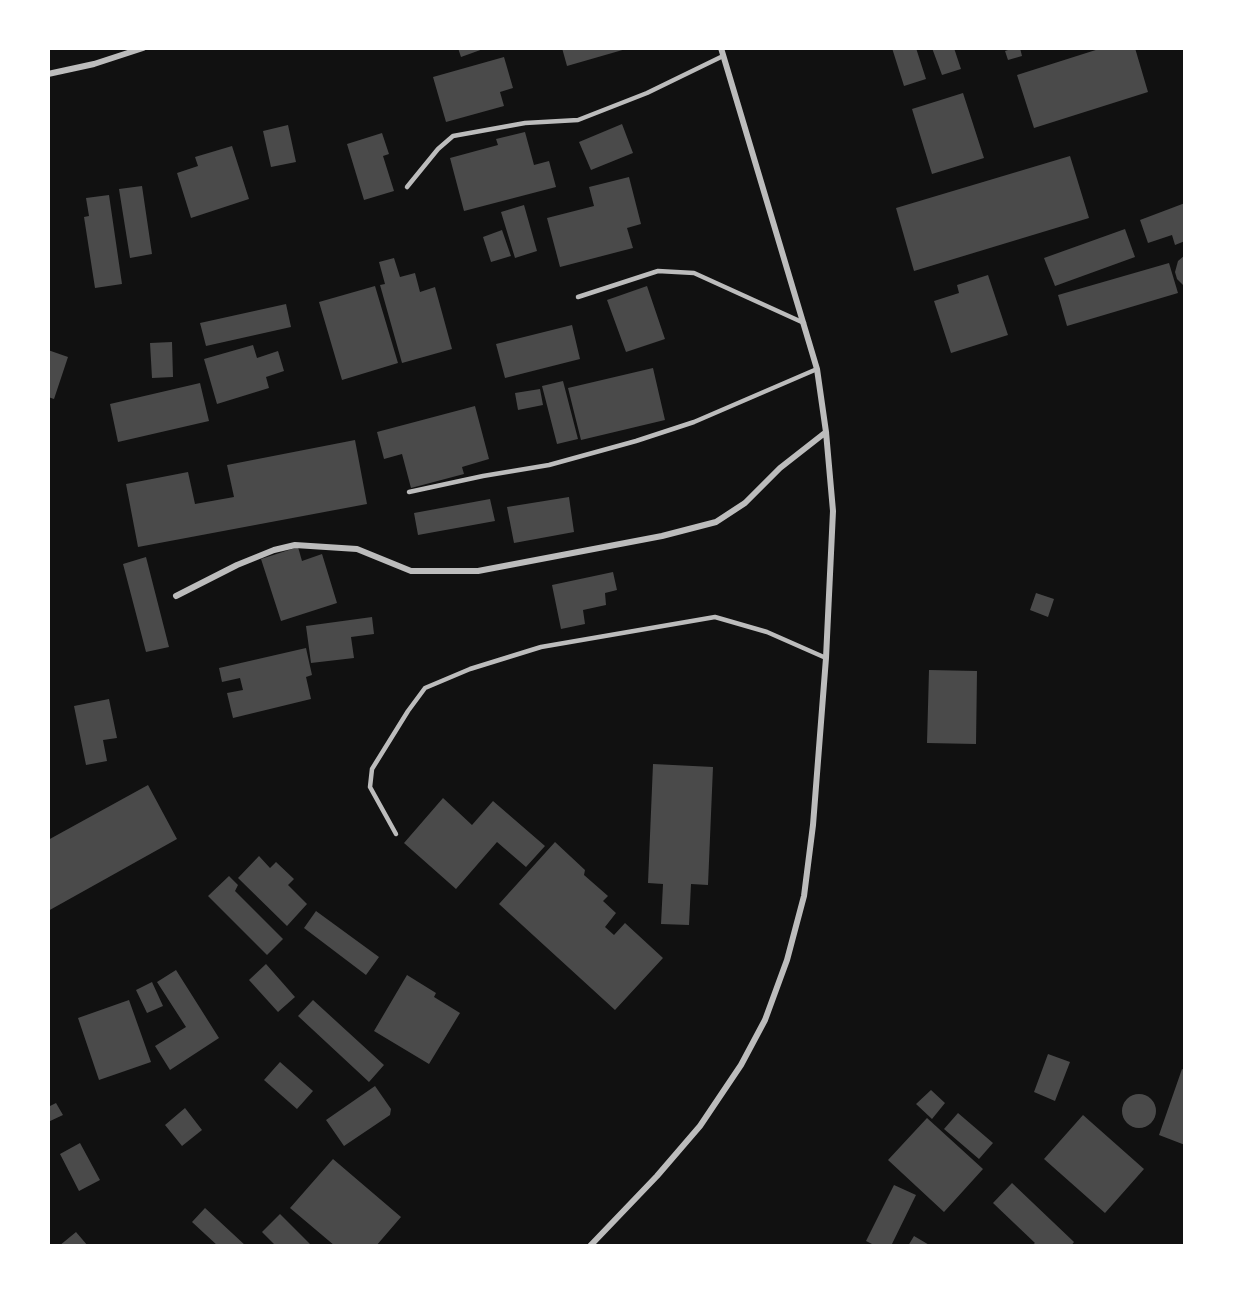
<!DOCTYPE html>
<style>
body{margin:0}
#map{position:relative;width:1233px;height:1294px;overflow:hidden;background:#111;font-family:"Noto Sans",sans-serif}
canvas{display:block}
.frame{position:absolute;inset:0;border:50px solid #fff;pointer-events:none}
</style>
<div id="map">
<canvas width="1233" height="1294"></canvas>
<div class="frame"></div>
</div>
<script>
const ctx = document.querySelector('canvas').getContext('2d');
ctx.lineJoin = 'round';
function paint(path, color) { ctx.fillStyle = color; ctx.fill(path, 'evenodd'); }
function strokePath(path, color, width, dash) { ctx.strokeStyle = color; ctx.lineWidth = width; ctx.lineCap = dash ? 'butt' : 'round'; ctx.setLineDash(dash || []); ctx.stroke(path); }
paint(new Path2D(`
 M 458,48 L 486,48 L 461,57 Z
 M 562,48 L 626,48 L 626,49 L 567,66 Z
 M 892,48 L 916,48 L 926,79 L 904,86 Z
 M 932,48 L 954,48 L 961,69 L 942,75 Z
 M 1014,48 L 1020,48 L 1022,56 L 1008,60 L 1005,51 Z
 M 1102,48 L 1135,48 L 1148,92 L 1034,128 L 1017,75 Z
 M 504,57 L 513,88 L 500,92 L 504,106 L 446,122 L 433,77 Z
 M 963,93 L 984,158 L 932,174 L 912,109 Z
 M 622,124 L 633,153 L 591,170 L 579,142 Z
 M 288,125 L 296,162 L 271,167 L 263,131 Z
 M 525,132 L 534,165 L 549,161 L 556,187 L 464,211 L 450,158 L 498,145 L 496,139 Z
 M 382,133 L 389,154 L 383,156 L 394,191 L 364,200 L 347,144 Z
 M 232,146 L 249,199 L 191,218 L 177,173 L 198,166 L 195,157 Z
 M 1070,156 L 1089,218 L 914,271 L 896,208 Z
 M 629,177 L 641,224 L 627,228 L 633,248 L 560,267 L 547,218 L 594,206 L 589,187 Z
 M 142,186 L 152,254 L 130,258 L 119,189 Z
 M 109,195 L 122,284 L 95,288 L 84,217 L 89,216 L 86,198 Z
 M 1185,203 L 1185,241 L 1175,245 L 1172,235 L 1148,243 L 1140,220 Z
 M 524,205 L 537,251 L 515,258 L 501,212 Z
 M 1125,229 L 1135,257 L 1055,286 L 1044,258 Z
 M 502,230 L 511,256 L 491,262 L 483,237 Z
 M 1185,255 L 1185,287 L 1177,279 L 1175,272 L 1178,261 Z
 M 394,258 L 400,277 L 415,273 L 420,292 L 435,287 L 452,349 L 402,363 L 380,285 L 385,284 L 379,262 Z
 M 1169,263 L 1178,293 L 1067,326 L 1058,295 Z
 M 988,275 L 1008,335 L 951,353 L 934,301 L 959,293 L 957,285 Z
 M 375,286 L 398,363 L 342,380 L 319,302 Z
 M 647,286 L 665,339 L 626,352 L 607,300 Z
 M 286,304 L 291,327 L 206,346 L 200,323 Z
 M 572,325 L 580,359 L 505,378 L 496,344 Z
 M 172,342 L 173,377 L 152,378 L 150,343 Z
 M 253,345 L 257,358 L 278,351 L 284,371 L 266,377 L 269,388 L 217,404 L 204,359 Z
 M 48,350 L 68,357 L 54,399 L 48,397 Z
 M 653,368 L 665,420 L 581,440 L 568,388 Z
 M 563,381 L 578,439 L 557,444 L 542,386 Z
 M 200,383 L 209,421 L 118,442 L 110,404 Z
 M 540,389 L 543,405 L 518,410 L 515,393 Z
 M 475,406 L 489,459 L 462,467 L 464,474 L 411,488 L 402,454 L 384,459 L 377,432 Z
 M 355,440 L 367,504 L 138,547 L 126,484 L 188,472 L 195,504 L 234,497 L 227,465 Z
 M 569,497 L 574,532 L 514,543 L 507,507 Z
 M 490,499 L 495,521 L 418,535 L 414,513 Z
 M 298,547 L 302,561 L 322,554 L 337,603 L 281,621 L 261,559 Z
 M 146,557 L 169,647 L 146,652 L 123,564 Z
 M 613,572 L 617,590 L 605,593 L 606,605 L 583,610 L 585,624 L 561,629 L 552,585 Z
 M 1036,593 L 1054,599 L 1048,617 L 1030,610 Z
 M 372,617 L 374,634 L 351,637 L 354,658 L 311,663 L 306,626 Z
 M 306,648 L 312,675 L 306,677 L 311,699 L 233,718 L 227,693 L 243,690 L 240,678 L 222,682 L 219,668 Z
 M 929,670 L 977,671 L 976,744 L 927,743 Z
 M 109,699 L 117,738 L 103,740 L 107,761 L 86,765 L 74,706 Z
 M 653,764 L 713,767 L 708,885 L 691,884 L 689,925 L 661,924 L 663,884 L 648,883 Z
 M 148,785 L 177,839 L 48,911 L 48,840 Z
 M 443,798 L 472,825 L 493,801 L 545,846 L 526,867 L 497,842 L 456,889 L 404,843 Z
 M 555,842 L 585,870 L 584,875 L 608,896 L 603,901 L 616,913 L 605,927 L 614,935 L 625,923 L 663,958 L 615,1010 L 499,904 Z
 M 259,856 L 270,868 L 276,862 L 294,879 L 288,885 L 307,904 L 287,926 L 238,878 Z
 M 229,876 L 238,885 L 235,891 L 283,939 L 267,955 L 208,896 Z
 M 316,911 L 379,957 L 366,975 L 304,928 Z
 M 266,964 L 295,997 L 278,1012 L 249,980 Z
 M 176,970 L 219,1038 L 170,1070 L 155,1046 L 186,1027 L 157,982 Z
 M 407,975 L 436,993 L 434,997 L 460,1013 L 429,1064 L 374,1031 Z
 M 152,982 L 163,1006 L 147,1013 L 136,990 Z
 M 129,1000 L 151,1062 L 99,1080 L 78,1018 Z
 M 313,1000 L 384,1065 L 369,1082 L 298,1016 Z
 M 1048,1054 L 1070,1062 L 1055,1101 L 1034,1092 Z
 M 280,1062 L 313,1091 L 297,1109 L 264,1080 Z
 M 1182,1069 L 1185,1070 L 1185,1145 L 1159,1135 Z
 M 375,1086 L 391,1109 L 390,1115 L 344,1146 L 326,1120 Z
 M 931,1090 L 945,1103 L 932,1119 L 916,1104 Z
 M1122 1111a17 17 0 1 1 34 0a17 17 0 1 1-34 0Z
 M 56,1103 L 63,1115 L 48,1122 L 48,1107 Z
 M 185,1108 L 202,1130 L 182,1146 L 165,1125 Z
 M 958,1113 L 993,1143 L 979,1159 L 944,1129 Z
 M 1083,1115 L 1144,1169 L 1105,1213 L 1044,1159 Z
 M 927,1118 L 983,1169 L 944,1212 L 888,1160 Z
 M 80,1143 L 100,1180 L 79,1191 L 60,1154 Z
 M 333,1159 L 401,1217 L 376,1246 L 335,1246 L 290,1208 Z
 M 1012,1183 L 1074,1242 L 1071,1246 L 1031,1246 L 1035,1243 L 993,1203 Z
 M 894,1185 L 916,1195 L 891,1246 L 876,1246 L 866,1241 Z
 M 205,1208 L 246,1246 L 218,1246 L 192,1222 Z
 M 280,1214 L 312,1246 L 276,1246 L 262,1232 Z
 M 76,1232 L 88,1246 L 59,1246 Z
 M 914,1236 L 931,1246 L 908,1246 Z`), '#4a4a4a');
strokePath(new Path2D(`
 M 407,187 L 438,149 L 453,136 L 525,123 L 578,120 L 647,93 L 723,56
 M 578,297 L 658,271 L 694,273 L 804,323
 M 409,492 L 483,476 L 549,465 L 636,441 L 694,422 L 817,369
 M 396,834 L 370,787 L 372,769 L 408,711 L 425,688 L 470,669 L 541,647 L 715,617 L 767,632 L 826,658`), '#bcbcbc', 4.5);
strokePath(new Path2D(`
 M 48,74 L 94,64 L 143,48
 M 176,596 L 237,565 L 274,550 L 295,545 L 357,549 L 411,571 L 478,571 L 662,536 L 716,522 L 745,503 L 780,468 L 826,432
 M 590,1246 L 657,1176 L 700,1126 L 741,1065 L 765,1020 L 787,960 L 804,896 L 813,825 L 826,658 L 833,511 L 826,432 L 817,369 L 721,48`), '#bcbcbc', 6);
</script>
